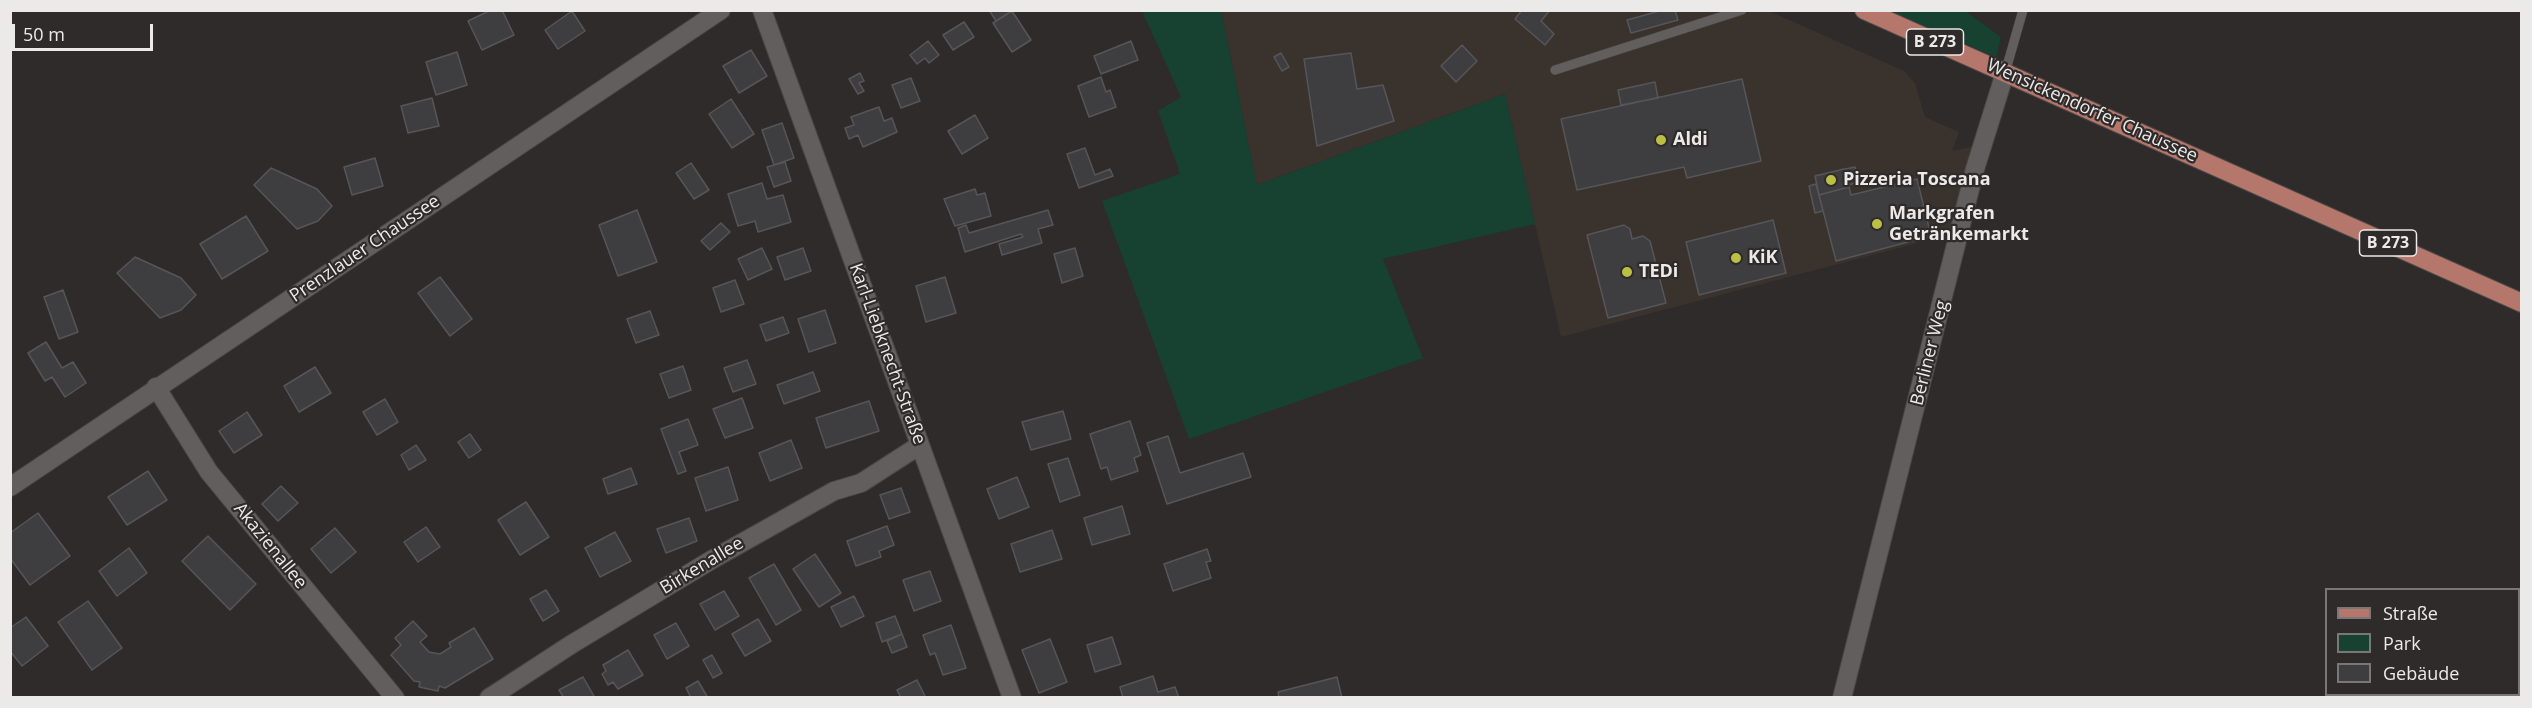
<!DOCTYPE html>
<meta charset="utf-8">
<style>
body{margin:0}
#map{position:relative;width:2532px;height:708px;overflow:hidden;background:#2e2b2a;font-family:"Open Sans",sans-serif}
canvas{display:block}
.frame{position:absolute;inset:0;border:12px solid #eceae9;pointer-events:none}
.legend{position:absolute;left:2325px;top:588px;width:195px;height:108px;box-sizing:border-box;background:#2e2b2a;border:2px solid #7a7776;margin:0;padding:8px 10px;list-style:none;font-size:18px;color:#eceae9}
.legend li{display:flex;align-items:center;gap:12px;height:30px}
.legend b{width:30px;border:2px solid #7a7776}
.scale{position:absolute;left:12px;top:24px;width:141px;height:27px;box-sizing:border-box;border:3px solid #eceae9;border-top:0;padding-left:8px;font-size:18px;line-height:21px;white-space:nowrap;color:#eceae9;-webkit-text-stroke:4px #2e2b2a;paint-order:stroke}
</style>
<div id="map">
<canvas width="2532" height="708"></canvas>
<div class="frame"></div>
<ul class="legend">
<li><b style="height:8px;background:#b5776b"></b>Straße</li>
<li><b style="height:16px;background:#174131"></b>Park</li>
<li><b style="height:16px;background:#3e3e41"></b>Gebäude</li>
</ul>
<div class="scale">50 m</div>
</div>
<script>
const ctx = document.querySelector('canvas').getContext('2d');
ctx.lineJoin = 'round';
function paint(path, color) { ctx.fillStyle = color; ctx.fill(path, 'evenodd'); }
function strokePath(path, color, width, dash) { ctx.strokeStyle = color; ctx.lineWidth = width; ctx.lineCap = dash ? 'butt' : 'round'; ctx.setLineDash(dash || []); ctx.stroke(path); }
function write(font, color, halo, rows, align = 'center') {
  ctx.font = font + ' "Open Sans",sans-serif'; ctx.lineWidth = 4.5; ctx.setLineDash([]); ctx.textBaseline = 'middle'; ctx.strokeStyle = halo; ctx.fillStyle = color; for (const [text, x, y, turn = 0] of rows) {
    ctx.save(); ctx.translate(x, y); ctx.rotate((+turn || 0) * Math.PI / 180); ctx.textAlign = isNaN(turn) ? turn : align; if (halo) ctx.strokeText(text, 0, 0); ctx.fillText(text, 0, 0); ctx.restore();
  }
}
paint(new Path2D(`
 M 1221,11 L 1769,11 L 1904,71 L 1915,83 L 1925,117 L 1959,132 L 1952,151 L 1975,146 L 1952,234 L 1561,337 L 1505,94 L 1257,185 Z`), '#3a322d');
paint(new Path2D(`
 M 1142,11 L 1221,11 L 1257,185 L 1505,94 L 1535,224 L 1383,259 L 1423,358 L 1189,439 L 1102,201 L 1180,174 L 1158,111 L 1181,97 Z
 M 1890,11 L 1965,11 L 2001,37 L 1996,57 Z`), '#174131');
const building = new Path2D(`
 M 491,10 L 502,10 L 514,35 L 482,50 L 468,21 Z
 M 989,10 L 1012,10 L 1012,11 L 996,21 Z
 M 1522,10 L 1550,10 L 1541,21 L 1554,34 L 1545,45 L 1515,19 Z
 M 1663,10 L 1675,10 L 1678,20 L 1631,33 L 1627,20 Z
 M 572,11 L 585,31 L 558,49 L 545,30 Z
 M 1012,11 L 1031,40 L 1012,52 L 993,23 Z
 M 964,22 L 974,37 L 953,50 L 943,35 Z
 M 928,41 L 939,55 L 929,63 L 925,58 L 917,64 L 910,55 Z
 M 1131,41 L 1138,60 L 1101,74 L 1094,56 Z
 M 1462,45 L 1477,61 L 1456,82 L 1441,66 Z
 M 751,50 L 767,76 L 739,93 L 723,66 Z
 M 457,52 L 467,85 L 436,95 L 426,62 Z
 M 1281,53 L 1289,67 L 1282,71 L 1274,57 Z
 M 1351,53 L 1357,89 L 1383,85 L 1394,121 L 1317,146 L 1304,59 Z
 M 860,73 L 864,81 L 859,83 L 864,91 L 858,94 L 849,79 Z
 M 1101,77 L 1106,92 L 1110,90 L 1116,107 L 1089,117 L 1078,86 Z
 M 911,78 L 920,101 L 901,108 L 892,85 Z
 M 1742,79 L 1761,161 L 1687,178 L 1684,167 L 1577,190 L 1561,119 Z
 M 1655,82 L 1658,98 L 1621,105 L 1618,90 Z
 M 432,98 L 439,126 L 408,133 L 401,106 Z
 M 731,99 L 754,134 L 732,148 L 709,114 Z
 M 879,107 L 884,121 L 892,118 L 897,132 L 863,147 L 858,135 L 849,139 L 845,128 L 854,125 L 851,117 Z
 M 975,115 L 988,138 L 962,154 L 948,131 Z
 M 782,123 L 794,158 L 774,165 L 762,130 Z
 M 1085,148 L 1095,175 L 1110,169 L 1113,176 L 1079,188 L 1067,154 Z
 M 375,158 L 383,186 L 352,195 L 344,167 Z
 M 785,162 L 791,181 L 774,187 L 767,167 Z
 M 691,163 L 709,190 L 694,199 L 676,173 Z
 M 1855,167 L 1859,182 L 1848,185 L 1845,169 Z
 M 271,168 L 317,189 L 332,206 L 318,221 L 297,229 L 254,185 Z
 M 1844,169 L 1849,187 L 1819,195 L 1815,176 Z
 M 1917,179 L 1931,236 L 1836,261 L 1819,195 L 1849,187 L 1851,195 Z
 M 762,183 L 767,199 L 783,195 L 791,222 L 758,232 L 755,221 L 738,226 L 728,194 Z
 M 1816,184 L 1823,211 L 1815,213 L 1809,186 Z
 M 975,189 L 977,195 L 985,193 L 991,216 L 955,226 L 944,199 Z
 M 637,210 L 657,262 L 618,276 L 599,225 Z
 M 1048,210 L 1053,225 L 1038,229 L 1042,243 L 1002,255 L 999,244 L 1023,237 L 1021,234 L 965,252 L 958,228 L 966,225 L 969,233 Z
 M 246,216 L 268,251 L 222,279 L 200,244 Z
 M 1773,220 L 1786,273 L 1699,295 L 1686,242 Z
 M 721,223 L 730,232 L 710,250 L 701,241 Z
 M 1624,225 L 1630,229 L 1632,239 L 1643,236 L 1650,241 L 1666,303 L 1608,318 L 1587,235 Z
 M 762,248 L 772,269 L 748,280 L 738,259 Z
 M 803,248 L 811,271 L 785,280 L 777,257 Z
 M 1075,248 L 1083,276 L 1062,283 L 1054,254 Z
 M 135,257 L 181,278 L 196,295 L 181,310 L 160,318 L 117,273 Z
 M 440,277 L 472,319 L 450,336 L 418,293 Z
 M 945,277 L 956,313 L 926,322 L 916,286 Z
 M 735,280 L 744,304 L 721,312 L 713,288 Z
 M 63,290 L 78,332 L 59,339 L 44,297 Z
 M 825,310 L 836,343 L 809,352 L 798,319 Z
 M 650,311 L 659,335 L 636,343 L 627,319 Z
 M 783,317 L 789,333 L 766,341 L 760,325 Z
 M 46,342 L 62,368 L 73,362 L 86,383 L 65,397 L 52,377 L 45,381 L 28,353 Z
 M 747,360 L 756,384 L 733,392 L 724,368 Z
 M 683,366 L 691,390 L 669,398 L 660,374 Z
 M 315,367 L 331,393 L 299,412 L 284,386 Z
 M 813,372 L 820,391 L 784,404 L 777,385 Z
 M 742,398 L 753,428 L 725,438 L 713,409 Z
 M 385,399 L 398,422 L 377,435 L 363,412 Z
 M 869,401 L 879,431 L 826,448 L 816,418 Z
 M 1063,411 L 1071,439 L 1031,450 L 1022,422 Z
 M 247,412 L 262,435 L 234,453 L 219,431 Z
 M 688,419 L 698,445 L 679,452 L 686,471 L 678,474 L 661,429 Z
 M 1130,421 L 1141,455 L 1134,458 L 1138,471 L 1111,480 L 1107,467 L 1101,469 L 1090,434 Z
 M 470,434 L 481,450 L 469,458 L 458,442 Z
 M 1168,436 L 1180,473 L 1243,453 L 1251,477 L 1167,504 L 1147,443 Z
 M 791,440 L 802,468 L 770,481 L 759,453 Z
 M 416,445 L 426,460 L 409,470 L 401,455 Z
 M 1068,458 L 1080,495 L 1060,502 L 1048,464 Z
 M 728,467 L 738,500 L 706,511 L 695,478 Z
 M 631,468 L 637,484 L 608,494 L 603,479 Z
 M 148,471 L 167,500 L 127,525 L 108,497 Z
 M 1017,477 L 1029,507 L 999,519 L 987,489 Z
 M 281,486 L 298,503 L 278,521 L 262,504 Z
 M 901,488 L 910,512 L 889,519 L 880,495 Z
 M 526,502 L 549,537 L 520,555 L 498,520 Z
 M 1122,506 L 1130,534 L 1092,545 L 1084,518 Z
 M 38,513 L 70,556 L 30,585 L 10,558 L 10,533 Z
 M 689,518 L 697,541 L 666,553 L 657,529 Z
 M 887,526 L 894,545 L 879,551 L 881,557 L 856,566 L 847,541 Z
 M 426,527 L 440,547 L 418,562 L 404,542 Z
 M 335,528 L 356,552 L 331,573 L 311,549 Z
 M 1052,530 L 1062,559 L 1020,572 L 1011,544 Z
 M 615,532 L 631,561 L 600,577 L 585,548 Z
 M 208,536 L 256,584 L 230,610 L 182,561 Z
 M 129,548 L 147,573 L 117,596 L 99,571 Z
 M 1207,549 L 1211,561 L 1206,562 L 1211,578 L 1173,591 L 1164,564 Z
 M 815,554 L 841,593 L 819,607 L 793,569 Z
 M 774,564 L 801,610 L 776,625 L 749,578 Z
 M 930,571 L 941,601 L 914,611 L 903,580 Z
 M 546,590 L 559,611 L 543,621 L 530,599 Z
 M 724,591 L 739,616 L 715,630 L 700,604 Z
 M 854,596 L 864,616 L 841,627 L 831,607 Z
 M 88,601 L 122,648 L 92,670 L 58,622 Z
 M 895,616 L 902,634 L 882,642 L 876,623 Z
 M 26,617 L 48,646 L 22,666 L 10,651 L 10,628 Z
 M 758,619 L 771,641 L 745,656 L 732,634 Z
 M 413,621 L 427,636 L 420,642 L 429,652 L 440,654 L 451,647 L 449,643 L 474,628 L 493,659 L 445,688 L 439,686 L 438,691 L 419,687 L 420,682 L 414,681 L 391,655 L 401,645 L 395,638 Z
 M 676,623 L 689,646 L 667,659 L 654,635 Z
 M 951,625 L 966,668 L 943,675 L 935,653 L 930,655 L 923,635 Z
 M 902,634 L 907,647 L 892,653 L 887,641 Z
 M 1112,637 L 1121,664 L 1095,672 L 1087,645 Z
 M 1050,639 L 1067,682 L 1039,693 L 1022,650 Z
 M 628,650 L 643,675 L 618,689 L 613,682 L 608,685 L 602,674 L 606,671 L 603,665 Z
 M 712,655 L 722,673 L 713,678 L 703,660 Z
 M 1153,676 L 1158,692 L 1175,687 L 1179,698 L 1123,698 L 1120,687 Z
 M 583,677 L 595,698 L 564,698 L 559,690 Z
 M 1337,677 L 1342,698 L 1279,698 L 1278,692 Z
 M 917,680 L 926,698 L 901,698 L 897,690 Z
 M 698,681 L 708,698 L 691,698 L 686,688 Z`);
paint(building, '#3e3e41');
strokePath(building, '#565558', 1.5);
const service = new Path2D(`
 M 1555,70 L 1742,10
 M 2005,73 L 2023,10`);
const minor = new Path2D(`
 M 762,10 L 1012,698
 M 156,387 L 209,472 L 395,698
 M 489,698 L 572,644 L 713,559 L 834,491 L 861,483 L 920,445
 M 1842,698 L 1975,169 L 2005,73`);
const secondary = new Path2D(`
 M 10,487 L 721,10`);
const primary = new Path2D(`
 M 1864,10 L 2522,303`);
strokePath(service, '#494746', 10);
strokePath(minor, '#494746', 20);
strokePath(secondary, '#494746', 20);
strokePath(primary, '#494746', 20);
strokePath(service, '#625e5d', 9);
strokePath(minor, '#625e5d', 18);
strokePath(secondary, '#625e5d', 18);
strokePath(primary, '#b5776b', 18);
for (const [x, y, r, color] of [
 [1661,140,6,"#bbc045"],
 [1831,180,6,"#bbc045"],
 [1877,224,6,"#bbc045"],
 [1736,258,6,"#bbc045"],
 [1627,272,6,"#bbc045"]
]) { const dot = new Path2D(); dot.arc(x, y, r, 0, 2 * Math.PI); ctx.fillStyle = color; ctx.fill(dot); strokePath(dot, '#2e2b2a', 2); }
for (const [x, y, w] of [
 [1935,42,57],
 [2388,243,57]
]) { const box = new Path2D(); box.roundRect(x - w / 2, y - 13, w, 26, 4.5); ctx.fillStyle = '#2e2b2a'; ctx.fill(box); strokePath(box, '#eceae9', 1.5); }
write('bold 16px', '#eceae9', null, [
 ["B 273",1935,42],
 ["B 273",2388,243]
]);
write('18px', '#eceae9', '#2e2b2a', [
 ["Wensickendorfer Chaussee",2092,111,24],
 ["Prenzlauer Chaussee",365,249,-34],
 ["Berliner Weg",1930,353,-76],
 ["Karl-Liebknecht-Straße",887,354,70],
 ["Akazienallee",270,546,51],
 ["Birkenallee",702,566,-31]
]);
write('bold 18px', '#eceae9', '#2e2b2a', [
 ["Aldi",1673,140],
 ["Pizzeria Toscana",1843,180],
 ["Markgrafen",1889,214],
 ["Getränkemarkt",1889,235],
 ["KiK",1748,258],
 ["TEDi",1639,272]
], 'left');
</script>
